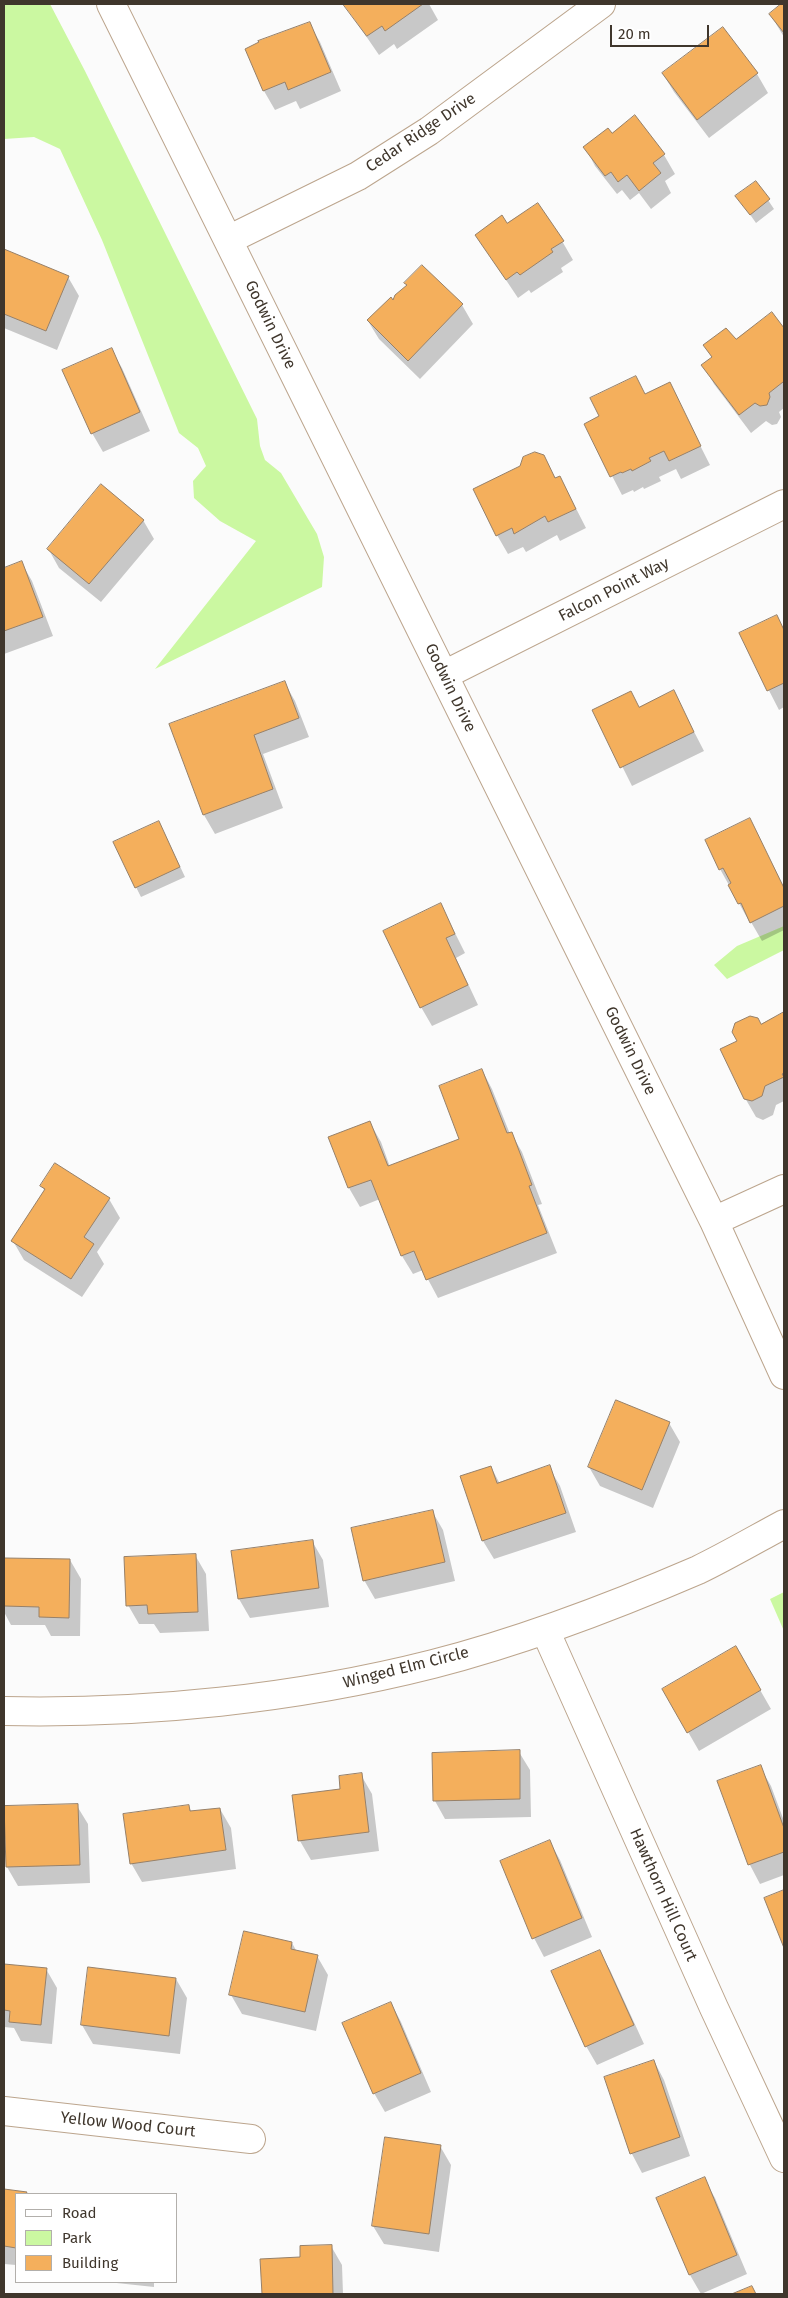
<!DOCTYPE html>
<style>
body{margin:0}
#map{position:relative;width:788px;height:2298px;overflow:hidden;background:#fbfbfb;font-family:"Fira Sans",sans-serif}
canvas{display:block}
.frame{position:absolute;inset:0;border:5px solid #3f362c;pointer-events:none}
.legend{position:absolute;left:15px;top:2193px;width:162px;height:90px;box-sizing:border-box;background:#fff;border:1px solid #b2afab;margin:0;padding:6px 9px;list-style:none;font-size:15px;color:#3f362c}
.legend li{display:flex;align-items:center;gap:10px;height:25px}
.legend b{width:25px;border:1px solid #b2afab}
.scale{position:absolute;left:610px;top:25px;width:99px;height:22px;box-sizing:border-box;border:2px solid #3f362c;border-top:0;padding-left:6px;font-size:15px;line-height:18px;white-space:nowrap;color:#3f362c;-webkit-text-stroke:4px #fff;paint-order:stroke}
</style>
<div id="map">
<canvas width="788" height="2298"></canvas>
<div class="frame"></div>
<ul class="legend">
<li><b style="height:6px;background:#fff"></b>Road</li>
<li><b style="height:14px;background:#cbf8a1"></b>Park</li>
<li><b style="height:14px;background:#f4af5c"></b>Building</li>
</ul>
<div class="scale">20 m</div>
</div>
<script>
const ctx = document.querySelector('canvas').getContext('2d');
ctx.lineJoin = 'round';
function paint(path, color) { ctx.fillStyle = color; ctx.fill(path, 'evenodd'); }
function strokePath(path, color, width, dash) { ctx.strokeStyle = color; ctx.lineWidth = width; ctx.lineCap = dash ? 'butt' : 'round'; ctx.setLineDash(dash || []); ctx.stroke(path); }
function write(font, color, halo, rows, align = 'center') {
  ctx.font = font + ' "Fira Sans",sans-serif'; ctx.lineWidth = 4.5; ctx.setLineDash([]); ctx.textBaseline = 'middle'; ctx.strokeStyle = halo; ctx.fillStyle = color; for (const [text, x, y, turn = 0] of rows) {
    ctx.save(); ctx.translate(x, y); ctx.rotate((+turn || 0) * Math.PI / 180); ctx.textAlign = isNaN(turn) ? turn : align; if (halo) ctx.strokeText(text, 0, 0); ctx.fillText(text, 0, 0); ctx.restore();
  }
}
paint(new Path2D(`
 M 4,4 L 50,4 L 85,71 L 257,419 L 260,446 L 265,460 L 281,473 L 317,534 L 324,557 L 322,587 L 155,669 L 256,541 L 220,521 L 194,498 L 193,481 L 206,466 L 198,448 L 179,433 L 102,240 L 60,149 L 34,137 L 4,139 Z
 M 784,926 L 784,950 L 727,979 L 714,965 L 737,946 Z
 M 784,1592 L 784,1631 L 770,1599 Z`), '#cbf8a1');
paint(new Path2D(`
 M 344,4 L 429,4 L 438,20 L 397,49 L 394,44 L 379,55 Z
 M 784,4 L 784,37 L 770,14 Z
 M 309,23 L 320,42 L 341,91 L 300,109 L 296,101 L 275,110 L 264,91 L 247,49 L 295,27 L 296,29 Z
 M 723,29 L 757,74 L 768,93 L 709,138 L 674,92 L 663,74 Z
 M 635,117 L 664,155 L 675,174 L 665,181 L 671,193 L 651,209 L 639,193 L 630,200 L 622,190 L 617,194 L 595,166 L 585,147 L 612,134 Z
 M 756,182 L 774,209 L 756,223 L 737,196 Z
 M 507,225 L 562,241 L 573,260 L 561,268 L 563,272 L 531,293 L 529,290 L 518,298 L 476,235 Z
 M 4,251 L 68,277 L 79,296 L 57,350 L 4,328 Z
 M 422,267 L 462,305 L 473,324 L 420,379 L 379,339 L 368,321 L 394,302 Z
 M 772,313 L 784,330 L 784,408 L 779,412 L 781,417 L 777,424 L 772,425 L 766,421 L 751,433 L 714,384 L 703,365 L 712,358 L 705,346 L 735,341 Z
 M 111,350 L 122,368 L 150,431 L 103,452 L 92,433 Z
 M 669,384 L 710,465 L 681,479 L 676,469 L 659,477 L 661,481 L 644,489 L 643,487 L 634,492 L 633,490 L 622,495 L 585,424 Z
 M 543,456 L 556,479 L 560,477 L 586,528 L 560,541 L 557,535 L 526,552 L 523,547 L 508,554 L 497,535 L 521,467 Z
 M 143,520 L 154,539 L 101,602 L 59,568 L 49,550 Z
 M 21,562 L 32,581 L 53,636 L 4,654 L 4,569 Z
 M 776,616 L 784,630 L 784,707 L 779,710 L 740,634 Z
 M 284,682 L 295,701 L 309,737 L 263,754 L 283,808 L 215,834 L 204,815 L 170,725 Z
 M 673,691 L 704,751 L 632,786 L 594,710 L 639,708 Z
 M 750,820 L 784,887 L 784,930 L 762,941 L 751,922 L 750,923 L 720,869 Z
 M 164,832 L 185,877 L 141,897 L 136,887 Z
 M 441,905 L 465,953 L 456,958 L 478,1005 L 432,1026 L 421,1007 Z
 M 784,1014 L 784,1101 L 776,1105 L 773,1115 L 763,1120 L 756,1117 L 745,1098 L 739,1042 L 760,1025 Z
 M 482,1070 L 492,1089 L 510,1134 L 511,1133 L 522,1152 L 542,1204 L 538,1205 L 557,1253 L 438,1298 L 423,1270 L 413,1274 L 402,1256 L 380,1199 L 360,1207 L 349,1188 L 330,1138 L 370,1123 L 381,1142 L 390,1167 L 461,1140 Z
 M 42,1186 L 109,1199 L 120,1218 L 97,1252 L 104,1264 L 82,1297 L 24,1260 L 13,1241 L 45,1192 Z
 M 669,1423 L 680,1442 L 653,1508 L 600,1486 L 589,1467 Z
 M 491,1467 L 500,1484 L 549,1467 L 560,1486 L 576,1532 L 494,1559 L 483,1541 L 462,1477 Z
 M 432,1511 L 443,1530 L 455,1581 L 375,1599 L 364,1580 Z
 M 312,1541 L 323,1560 L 329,1607 L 250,1618 L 239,1599 L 232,1552 Z
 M 195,1555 L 206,1574 L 209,1631 L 160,1633 L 154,1624 L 139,1624 L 128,1605 Z
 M 4,1559 L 70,1560 L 81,1579 L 80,1636 L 51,1636 L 45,1625 L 11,1625 L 4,1612 Z
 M 736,1648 L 771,1709 L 699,1751 L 664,1690 Z
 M 519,1752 L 530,1770 L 531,1817 L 445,1819 L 435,1801 Z
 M 760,1767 L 771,1786 L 784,1821 L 784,1875 L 760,1884 L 750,1865 L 719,1782 Z
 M 361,1775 L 372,1794 L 379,1851 L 311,1860 L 300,1841 L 342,1790 Z
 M 77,1806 L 88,1824 L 90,1883 L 18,1886 L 7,1867 Z
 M 188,1806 L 192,1812 L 220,1809 L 231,1828 L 236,1869 L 142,1882 L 131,1863 Z
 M 550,1842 L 560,1860 L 592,1937 L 544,1957 L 534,1938 Z
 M 784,1891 L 784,1944 L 765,1898 Z
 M 292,1943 L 297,1952 L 317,1956 L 328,1975 L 316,2031 L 242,2014 L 231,1995 Z
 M 599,1951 L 610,1970 L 644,2044 L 597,2065 L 586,2046 Z
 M 4,1965 L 46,1969 L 57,1988 L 52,2044 L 21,2041 L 14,2028 L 4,2027 Z
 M 176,1979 L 187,1998 L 180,2054 L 93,2044 L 82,2025 Z
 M 391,2003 L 401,2022 L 431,2092 L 385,2112 L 374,2093 Z
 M 654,2061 L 664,2080 L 690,2156 L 642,2173 L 632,2154 L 606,2077 Z
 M 440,2146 L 451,2165 L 439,2252 L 384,2244 L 373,2226 Z
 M 704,2179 L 715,2198 L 747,2274 L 701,2294 L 690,2275 L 657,2198 Z
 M 4,2190 L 27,2194 L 16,2194 L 16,2265 L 4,2264 Z
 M 331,2246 L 342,2265 L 343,2294 L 263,2294 L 262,2260 L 301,2258 Z
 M 107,2282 L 154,2282 L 154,2287 Z`), '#0003');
const building = new Path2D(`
 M 343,4 L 423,4 L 385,31 L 382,26 L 367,36 Z
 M 781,4 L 784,4 L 784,33 L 769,14 Z
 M 310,22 L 331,72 L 288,90 L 285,82 L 263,91 L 245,49 L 259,42 L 258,41 Z
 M 723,27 L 758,73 L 697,120 L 662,73 Z
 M 635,115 L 665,154 L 653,163 L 661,173 L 639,191 L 627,175 L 618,182 L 611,172 L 605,176 L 583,147 L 608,128 L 612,133 Z
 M 756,181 L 770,199 L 750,215 L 735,196 Z
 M 538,203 L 564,241 L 551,249 L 553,252 L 520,275 L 517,272 L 506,280 L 475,235 L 502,215 L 507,223 Z
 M 4,249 L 69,276 L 46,331 L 4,314 Z
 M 422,265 L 463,304 L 408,361 L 367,320 L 391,297 L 393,300 L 395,295 L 407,285 L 404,283 Z
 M 772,312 L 784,328 L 784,384 L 783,382 L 769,393 L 770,397 L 767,405 L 760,406 L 755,403 L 739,415 L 701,365 L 712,357 L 703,345 L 726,328 L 736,339 Z
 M 112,348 L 140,412 L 91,434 L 62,370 Z
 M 636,376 L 645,394 L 670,382 L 701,446 L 669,461 L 664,451 L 649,458 L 651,461 L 632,471 L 631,469 L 622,473 L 621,472 L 610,477 L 584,424 L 599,416 L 590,398 Z
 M 535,452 L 544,455 L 555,478 L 560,476 L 576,509 L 548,522 L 545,516 L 514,534 L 512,528 L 496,536 L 473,489 L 520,466 L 523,457 Z
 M 101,484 L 144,520 L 89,584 L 47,549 Z
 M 22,561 L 43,617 L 4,631 L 4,568 Z
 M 777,615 L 784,630 L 784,683 L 767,691 L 739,633 Z
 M 285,681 L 299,718 L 254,735 L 273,789 L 203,815 L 169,724 Z
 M 674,690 L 694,732 L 620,768 L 592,710 L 631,691 L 639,707 Z
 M 750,818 L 784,888 L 784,906 L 750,923 L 741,903 L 738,904 L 728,885 L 731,883 L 723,868 L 719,870 L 705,840 Z
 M 159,821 L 180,867 L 135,888 L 113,842 Z
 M 441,903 L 455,934 L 446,938 L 468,985 L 420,1008 L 383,931 Z
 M 784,1012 L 784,1073 L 782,1074 L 784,1077 L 765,1086 L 762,1096 L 752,1101 L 744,1099 L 720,1049 L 737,1041 L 732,1032 L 735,1023 L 750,1016 L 758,1018 L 761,1024 Z
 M 482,1069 L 507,1133 L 512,1132 L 532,1185 L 529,1186 L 547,1233 L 426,1280 L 414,1251 L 401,1256 L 371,1180 L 348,1188 L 328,1137 L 370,1121 L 388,1166 L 459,1139 L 439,1086 Z
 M 55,1163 L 110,1198 L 84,1237 L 94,1244 L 71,1279 L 11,1241 L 45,1189 L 40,1186 Z
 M 616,1400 L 670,1422 L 642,1490 L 588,1467 Z
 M 550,1465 L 566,1513 L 482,1541 L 460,1476 L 491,1466 L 497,1483 Z
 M 433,1510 L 445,1562 L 363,1581 L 351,1528 Z
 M 313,1540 L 319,1588 L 238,1599 L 231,1551 Z
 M 196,1554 L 198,1612 L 148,1614 L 147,1605 L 126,1606 L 124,1557 Z
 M 4,1558 L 70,1559 L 69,1618 L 39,1617 L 39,1607 L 4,1606 Z
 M 736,1646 L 761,1690 L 687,1733 L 662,1689 Z
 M 520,1750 L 520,1799 L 433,1801 L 432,1753 Z
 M 761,1765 L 784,1828 L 784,1852 L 748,1865 L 717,1781 Z
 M 362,1773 L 369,1832 L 298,1841 L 292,1795 L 340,1789 L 339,1776 Z
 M 78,1804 L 80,1865 L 6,1867 L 4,1806 Z
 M 189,1805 L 190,1811 L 220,1808 L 226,1850 L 130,1864 L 123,1814 Z
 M 550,1840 L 582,1918 L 532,1939 L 500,1861 Z
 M 784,1890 L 784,1948 L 764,1898 Z
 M 244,1931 L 292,1942 L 291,1949 L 318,1955 L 305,2012 L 229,1995 Z
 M 600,1950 L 634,2025 L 585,2047 L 551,1971 Z
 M 4,1964 L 47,1968 L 41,2025 L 9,2022 L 10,2011 L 4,2010 Z
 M 88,1967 L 176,1978 L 169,2036 L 81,2025 Z
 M 391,2002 L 421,2073 L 373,2094 L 342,2023 Z
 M 654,2060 L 680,2137 L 630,2154 L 604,2077 Z
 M 385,2137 L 441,2145 L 429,2234 L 372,2226 Z
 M 705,2177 L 737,2255 L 689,2275 L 656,2198 Z
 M 4,2189 L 27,2192 L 26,2194 L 16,2194 L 16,2248 L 4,2246 Z
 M 332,2245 L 333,2294 L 262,2294 L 260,2259 L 300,2257 L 300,2246 Z
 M 752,2286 L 756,2294 L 732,2294 Z`);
paint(building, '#f4af5c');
strokePath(building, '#968069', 1);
const minor = new Path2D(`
 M 111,4 L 714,1221 L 784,1375
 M 228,240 L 358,176 L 429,131 L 601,4
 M 444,675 L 784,504
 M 714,1221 L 784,1189
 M 545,1630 L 714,2008 L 784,2158
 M 4,1711 C 146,1714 295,1699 433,1664 C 523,1641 612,1607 698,1570 C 727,1556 756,1539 784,1524
 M 4,2111 L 251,2139`);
strokePath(minor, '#bca58d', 30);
strokePath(minor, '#fff', 28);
write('16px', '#3f362c', '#fff', [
 ["Cedar Ridge Drive",421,133,-34],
 ["Godwin Drive",270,325,64],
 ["Falcon Point Way",614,590,-27],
 ["Godwin Drive",450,688,64],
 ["Godwin Drive",630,1051,64],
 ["Winged Elm Circle",406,1668,-14],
 ["Hawthorn Hill Court",663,1895,66],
 ["Yellow Wood Court",128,2125,6]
]);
</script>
